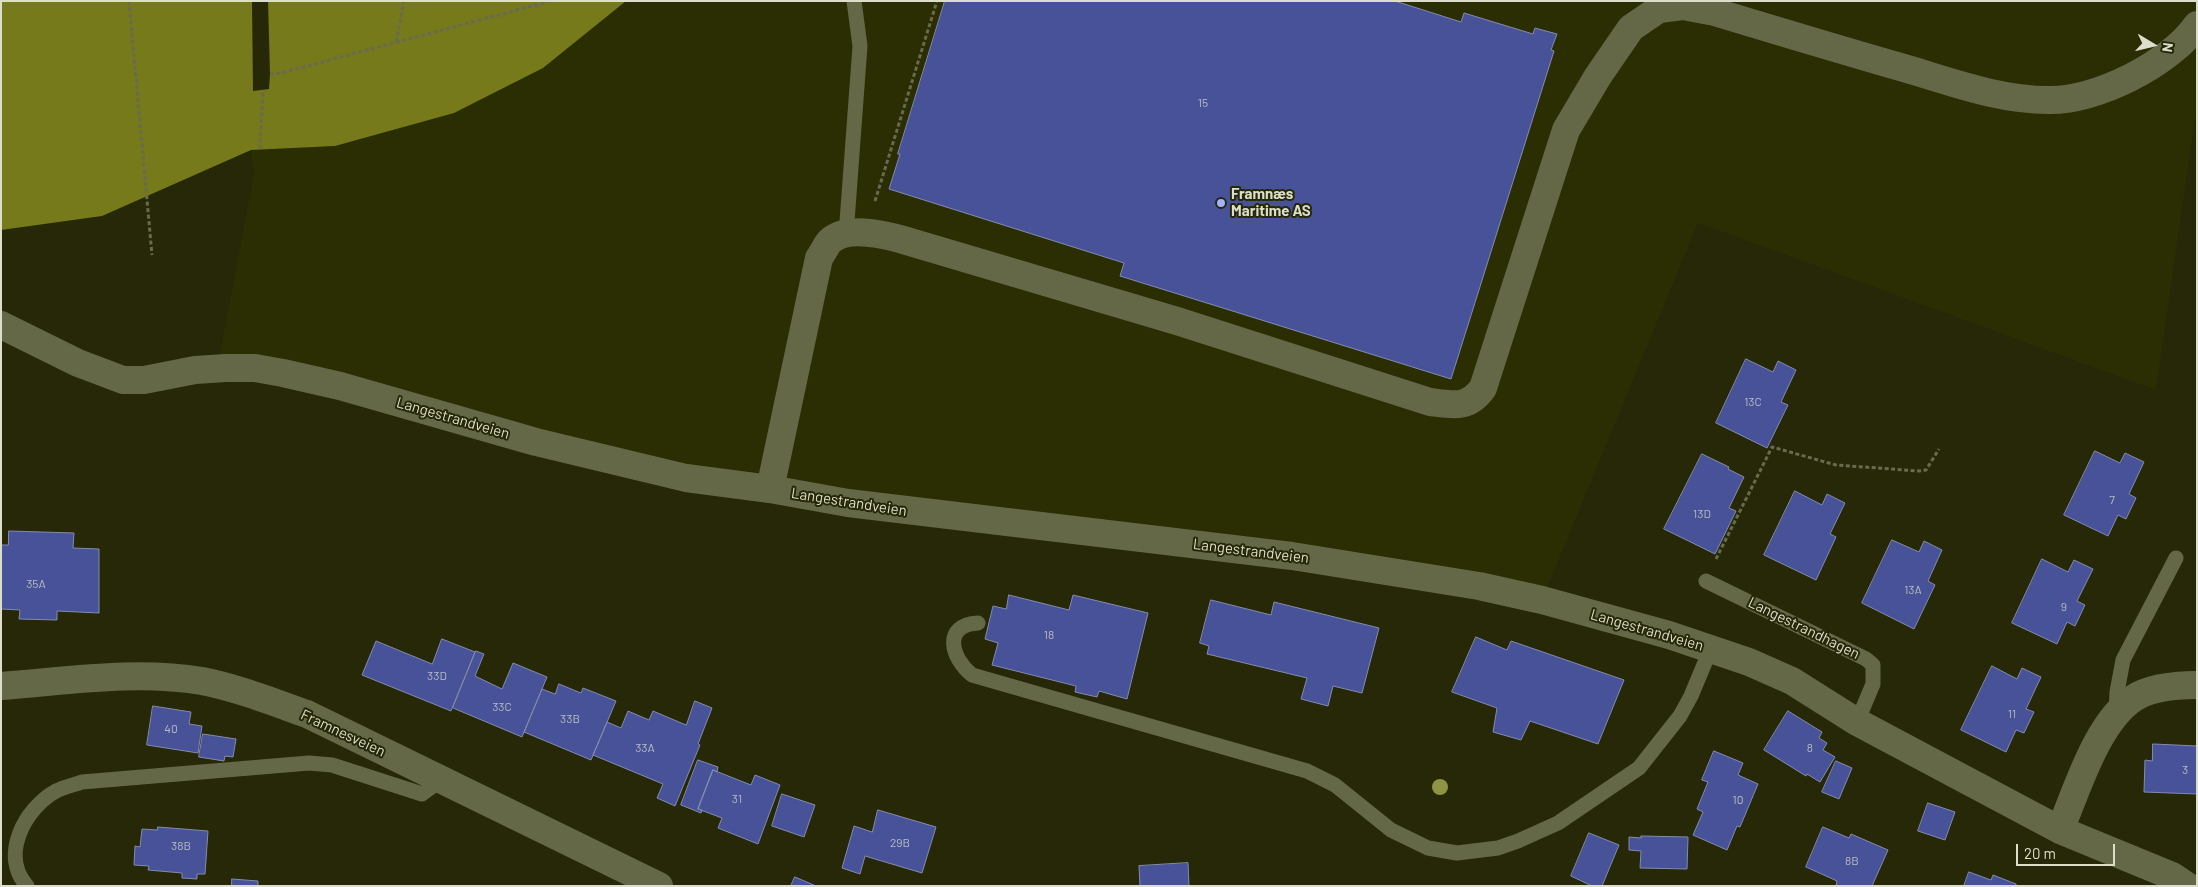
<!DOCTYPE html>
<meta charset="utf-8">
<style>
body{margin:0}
#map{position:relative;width:2198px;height:887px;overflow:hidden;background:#262807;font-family:Barlow,sans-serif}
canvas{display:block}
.frame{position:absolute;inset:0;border:2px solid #dcdecb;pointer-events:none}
.north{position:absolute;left:2128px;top:20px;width:50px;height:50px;-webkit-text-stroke:4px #262807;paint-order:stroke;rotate:99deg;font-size:14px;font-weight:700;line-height:20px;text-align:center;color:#dcdecb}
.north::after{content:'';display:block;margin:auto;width:18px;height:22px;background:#dcdecb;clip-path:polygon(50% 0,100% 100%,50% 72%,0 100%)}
.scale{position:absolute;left:2016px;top:844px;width:99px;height:22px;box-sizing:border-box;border:2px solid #dcdecb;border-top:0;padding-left:6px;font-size:15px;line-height:18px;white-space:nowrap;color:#dcdecb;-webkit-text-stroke:4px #262807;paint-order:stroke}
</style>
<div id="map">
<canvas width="2198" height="887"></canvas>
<div class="frame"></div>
<div class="north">N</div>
<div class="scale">20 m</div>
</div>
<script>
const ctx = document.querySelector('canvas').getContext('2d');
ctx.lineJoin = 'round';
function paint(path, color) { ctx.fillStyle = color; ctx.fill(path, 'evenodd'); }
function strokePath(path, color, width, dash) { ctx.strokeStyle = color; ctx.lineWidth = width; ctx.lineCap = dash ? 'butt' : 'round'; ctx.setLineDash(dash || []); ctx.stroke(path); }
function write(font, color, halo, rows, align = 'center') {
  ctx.font = font + ' Barlow,sans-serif'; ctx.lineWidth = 4; ctx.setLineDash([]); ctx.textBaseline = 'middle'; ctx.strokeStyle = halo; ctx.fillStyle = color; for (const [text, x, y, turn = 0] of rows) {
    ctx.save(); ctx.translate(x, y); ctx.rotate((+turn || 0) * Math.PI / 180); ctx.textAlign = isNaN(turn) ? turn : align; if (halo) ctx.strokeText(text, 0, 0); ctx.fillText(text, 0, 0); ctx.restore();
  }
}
paint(new Path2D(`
 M 626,1 L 2197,1 L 2197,104 L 2156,390 L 1698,223 L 1542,600 L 770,489 L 217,369 L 254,174 L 251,150 L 335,146 L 543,68 Z`), '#2b2d03');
paint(new Path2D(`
 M 1,1 L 626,1 L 543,68 L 454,113 L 335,146 L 251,150 L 102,216 L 1,230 Z`), '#767a1a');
paint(new Path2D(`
 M 252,1 L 268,1 L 270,74 L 269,89 L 253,91 Z`), '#262807');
const building = new Path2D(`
 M 945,1 L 1395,1 L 1461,22 L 1464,13 L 1533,34 L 1535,28 L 1557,34 L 1551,50 L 1554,51 L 1451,379 L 1120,276 L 1124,263 L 889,189 L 900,154 L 898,154 Z
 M 1746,359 L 1773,372 L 1778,361 L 1796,370 L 1781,402 L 1788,405 L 1767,448 L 1716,423 Z
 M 2095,451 L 2120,463 L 2125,453 L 2144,462 L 2129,494 L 2136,498 L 2126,519 L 2118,515 L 2108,536 L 2064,515 Z
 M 1702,454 L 1729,467 L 1728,469 L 1744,477 L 1729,508 L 1736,511 L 1715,554 L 1664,529 Z
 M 1795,491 L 1822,505 L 1827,494 L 1845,503 L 1830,534 L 1836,537 L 1816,580 L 1764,555 Z
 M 9,531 L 74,533 L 73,548 L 99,549 L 99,613 L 57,611 L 57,620 L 19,619 L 20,610 L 1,609 L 1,545 L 8,545 Z
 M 1892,540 L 1919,552 L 1924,541 L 1942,550 L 1928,581 L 1935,585 L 1914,629 L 1862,603 Z
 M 2042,559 L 2068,572 L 2074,560 L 2093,569 L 2077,601 L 2085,605 L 2075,626 L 2067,622 L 2057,644 L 2012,623 Z
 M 1009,595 L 1069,610 L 1073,595 L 1148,613 L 1127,699 L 1099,691 L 1097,697 L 1075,692 L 1076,686 L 992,665 L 998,643 L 985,639 L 993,606 L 1006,609 Z
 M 1211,600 L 1271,615 L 1274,602 L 1379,628 L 1362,693 L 1333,686 L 1328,706 L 1301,699 L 1307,678 L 1207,654 L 1209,646 L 1200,643 Z
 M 1476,637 L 1507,650 L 1511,641 L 1624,680 L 1598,744 L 1530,721 L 1521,740 L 1493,732 L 1497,708 L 1452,692 Z
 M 442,639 L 475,652 L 451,711 L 362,675 L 376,641 L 432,664 Z
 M 476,651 L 484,654 L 475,676 L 502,689 L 513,663 L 547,677 L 522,737 L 453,708 Z
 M 1992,666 L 2017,679 L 2022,668 L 2041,677 L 2026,709 L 2034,712 L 2024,733 L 2016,730 L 2006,752 L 1961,730 Z
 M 559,684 L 581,693 L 583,688 L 616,701 L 591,760 L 524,732 L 542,689 L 555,694 Z
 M 695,701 L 712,708 L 698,744 L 700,745 L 675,806 L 657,798 L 663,784 L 593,755 L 607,722 L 621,728 L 628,711 L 649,720 L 653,711 L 686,725 Z
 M 153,706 L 191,712 L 189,724 L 202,726 L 198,753 L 147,745 Z
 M 1788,711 L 1822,732 L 1819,738 L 1827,743 L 1823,750 L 1835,757 L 1820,782 L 1807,774 L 1806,776 L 1764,750 Z
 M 203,734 L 236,739 L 233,757 L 225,756 L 224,761 L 199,757 Z
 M 2153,744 L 2197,746 L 2197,794 L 2144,792 L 2145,760 L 2152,761 Z
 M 1714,751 L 1743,763 L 1738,775 L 1758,784 L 1740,827 L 1737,826 L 1727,850 L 1693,835 L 1703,812 L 1697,809 L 1708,782 L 1702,780 Z
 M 698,760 L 718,767 L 717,772 L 713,770 L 698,809 L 702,810 L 701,813 L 681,805 Z
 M 1836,761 L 1852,768 L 1839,799 L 1822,792 Z
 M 713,770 L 751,785 L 755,775 L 780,785 L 758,844 L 718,828 L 722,818 L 698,809 Z
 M 782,794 L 815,805 L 804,837 L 772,826 Z
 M 1928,803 L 1955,812 L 1945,840 L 1918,831 Z
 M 878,810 L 936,827 L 922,873 L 865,856 L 860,874 L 842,868 L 854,826 L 872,832 Z
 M 158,827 L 208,831 L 205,874 L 197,874 L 197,879 L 182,878 L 182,873 L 148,870 L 149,866 L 134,865 L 135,846 L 140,847 L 142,829 L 157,830 Z
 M 1823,827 L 1849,838 L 1851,834 L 1888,850 L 1872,886 L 1836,886 L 1837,881 L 1806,867 Z
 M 1589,833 L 1619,845 L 1602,886 L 1592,886 L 1571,876 Z
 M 1641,836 L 1688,837 L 1687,869 L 1640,868 L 1641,851 L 1629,850 L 1629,837 L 1641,838 Z
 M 1188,863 L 1189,886 L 1140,886 L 1139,866 Z
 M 1969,872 L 1991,880 L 1993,875 L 2016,884 L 2016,886 L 1964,886 Z
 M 795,877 L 816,886 L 791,886 Z
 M 232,879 L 258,881 L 258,886 L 232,886 Z`);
paint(building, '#475298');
strokePath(building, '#848cad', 1);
strokePath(new Path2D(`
 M 129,1 L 152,255
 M 396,42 L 404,1
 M 270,74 L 281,73 L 551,1
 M 260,149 L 263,90
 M 875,201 L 937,1
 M 1716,559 L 1772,447 L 1836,465 L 1919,471 L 1926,470 L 1939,449`), '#696b4f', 3, [4, 2.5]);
strokePath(new Path2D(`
 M 846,235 L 860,46 L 854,1
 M 1706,581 L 1866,659 L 1873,665 L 1873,684 L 1857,722
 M 978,623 C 942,625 951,658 972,675 L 1307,771 L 1335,785 L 1391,830 L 1428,848 L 1457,853 L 1498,848 L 1518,841 L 1558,823 L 1639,768 L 1680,716 L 1691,696 L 1711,648
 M 2116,712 L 2117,692 L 2123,660 L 2176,558
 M 27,886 C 0,856 24,809 56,791 C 64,787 74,785 82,782 L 309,763 L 332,765 L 422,794 L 441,780`), '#656847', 15);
strokePath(new Path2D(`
 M 1,325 L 78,363 L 123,380 L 144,380 L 195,370 L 226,368 L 255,368 L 283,373 L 340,386 L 536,442 L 686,478 L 770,489 L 848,503 L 1292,556 L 1479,586 L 1542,600 L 1669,635 L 1749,662 L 1792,681 L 1857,722 L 2060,830 L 2172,876 L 2187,886
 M 770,489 L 819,258 C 823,253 826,245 830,241 C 847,226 881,234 900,239 L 1177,321 L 1430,402 C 1453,405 1468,409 1483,388 L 1566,130 L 1598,76 L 1631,28 L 1659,9 L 1683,6 L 1715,12 C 1778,31 1841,50 1904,68 C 1952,82 1999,100 2049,100 C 2096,101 2170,64 2197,25
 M 2060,830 C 2077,790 2097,722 2134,698 C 2151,687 2177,685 2197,685`), '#656847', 28);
strokePath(new Path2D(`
 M 1,686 C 68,681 135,670 202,681 C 238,688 273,702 307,714 L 659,886`), '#656847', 28);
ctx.fillStyle = '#8f9444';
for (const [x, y] of [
 [1440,787]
]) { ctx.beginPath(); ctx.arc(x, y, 8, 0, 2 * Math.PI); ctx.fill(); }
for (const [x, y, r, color] of [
 [1221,203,5,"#a2b2fd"]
]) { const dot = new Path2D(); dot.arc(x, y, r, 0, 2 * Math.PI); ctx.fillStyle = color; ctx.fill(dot); strokePath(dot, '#262807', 2); }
write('12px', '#b7bbbe', null, [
 ["15",1203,103],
 ["13C",1753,402],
 ["7",2112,500],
 ["13D",1702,514],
 ["35A",36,584],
 ["13A",1913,590],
 ["9",2064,607],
 ["18",1049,635],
 ["33D",437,676],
 ["33C",502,707],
 ["11",2012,714],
 ["33B",570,719],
 ["40",171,729],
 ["33A",645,748],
 ["8",1810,748],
 ["3",2185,770],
 ["31",737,799],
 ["10",1738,800],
 ["29B",900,843],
 ["38B",181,846],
 ["8B",1852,861]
]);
write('bold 15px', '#dcdecb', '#262807', [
 ["Framnæs",1231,194],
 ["Maritime AS",1231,211]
], 'left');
write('15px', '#dcdecb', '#262807', [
 ["Langestrandveien",453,418,16],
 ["Langestrandveien",849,502,9],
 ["Langestrandveien",1251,551,7],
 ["Langestrandhagen",1804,628,26],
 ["Langestrandveien",1647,630,16],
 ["Framnesveien",343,733,25]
]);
</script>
